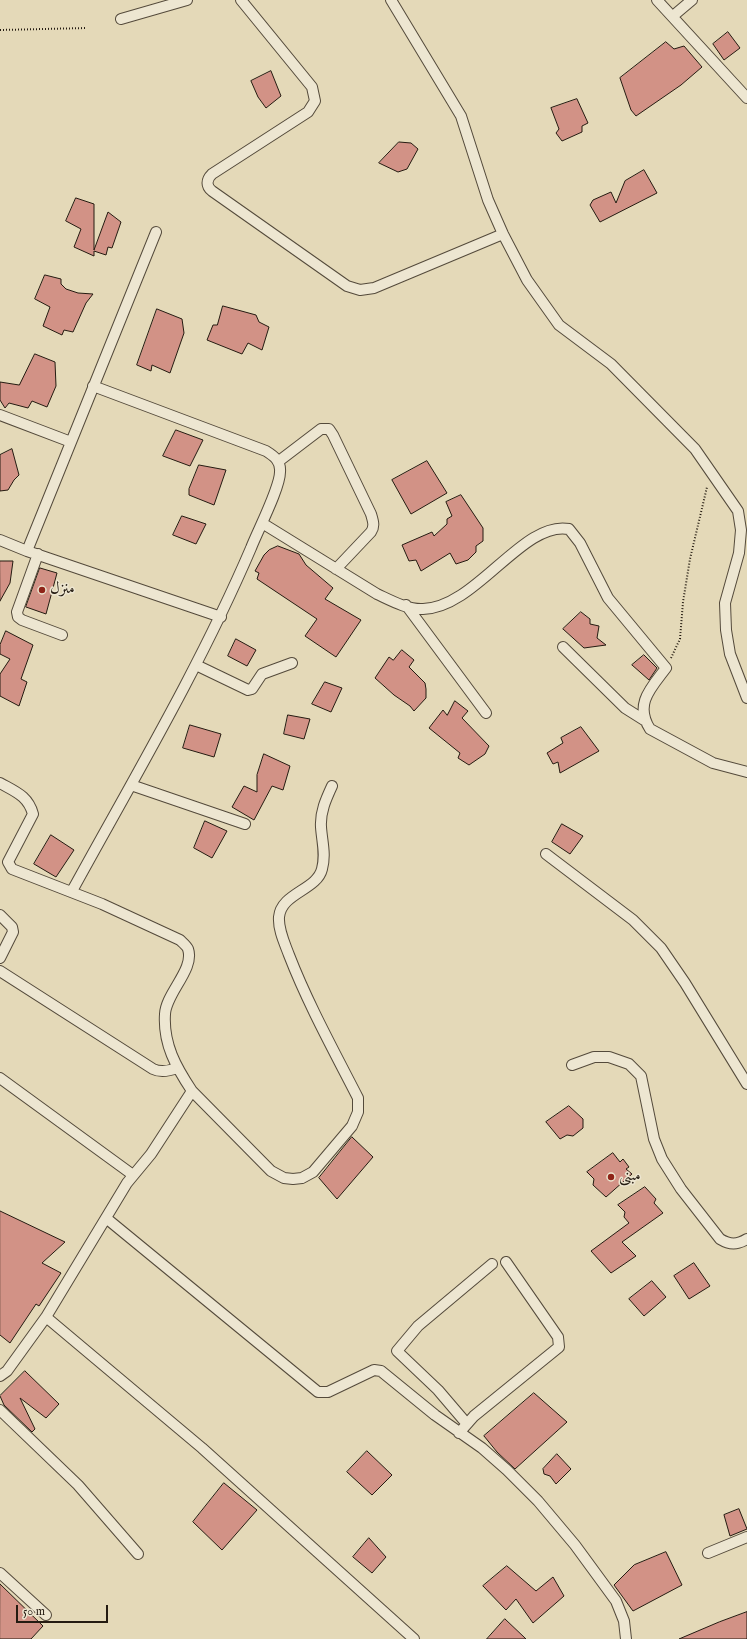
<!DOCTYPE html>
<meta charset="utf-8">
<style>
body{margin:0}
#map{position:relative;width:747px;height:1639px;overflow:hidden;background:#e4d9b8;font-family:"IM FELL English",serif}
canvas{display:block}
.scale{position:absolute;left:16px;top:1605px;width:92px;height:18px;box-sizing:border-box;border:2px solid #241b11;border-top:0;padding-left:5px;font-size:12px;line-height:14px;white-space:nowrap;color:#241b11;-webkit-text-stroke:3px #ede6d1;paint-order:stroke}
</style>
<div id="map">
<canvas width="747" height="1639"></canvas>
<div class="scale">50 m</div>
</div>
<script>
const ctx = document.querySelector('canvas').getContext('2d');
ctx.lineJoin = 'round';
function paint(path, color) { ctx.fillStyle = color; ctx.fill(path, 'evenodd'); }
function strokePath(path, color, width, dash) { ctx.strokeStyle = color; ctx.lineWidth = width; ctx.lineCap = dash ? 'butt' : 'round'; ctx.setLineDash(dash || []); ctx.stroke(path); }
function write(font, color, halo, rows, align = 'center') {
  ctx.font = font + ' "IM FELL English",Amiri,serif'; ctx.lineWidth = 3; ctx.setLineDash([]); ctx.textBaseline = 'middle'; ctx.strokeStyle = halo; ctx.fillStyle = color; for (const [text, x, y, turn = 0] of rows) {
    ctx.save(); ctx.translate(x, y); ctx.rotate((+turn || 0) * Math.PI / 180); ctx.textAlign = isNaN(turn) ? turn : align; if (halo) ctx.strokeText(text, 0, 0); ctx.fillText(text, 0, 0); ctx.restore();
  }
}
const building = new Path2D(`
 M 728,32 L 740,48 L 724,60 L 713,44 Z
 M 666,42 L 674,49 L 684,46 L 702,67 L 681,85 L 636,116 L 631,110 L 620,78 Z
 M 271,71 L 281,96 L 266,108 L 258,97 L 251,81 Z
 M 577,99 L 588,123 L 582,126 L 582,132 L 562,141 L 556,133 L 559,129 L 551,108 Z
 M 399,142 L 411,143 L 418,149 L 407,169 L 398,172 L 379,163 Z
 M 644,170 L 657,193 L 600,222 L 590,205 L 593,200 L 611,192 L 616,203 L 625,181 Z
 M 76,198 L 94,204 L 94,250 L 108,212 L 121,222 L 112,248 L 108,247 L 106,255 L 94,251 L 94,256 L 74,247 L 81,229 L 66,221 Z
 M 45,275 L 61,279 L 61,284 L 66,289 L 78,293 L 93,294 L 86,303 L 73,332 L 64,330 L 62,335 L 43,326 L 50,307 L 35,299 Z
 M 223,306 L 256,315 L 259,322 L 269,327 L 262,350 L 248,343 L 242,354 L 207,340 L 213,325 L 217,325 Z
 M 157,309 L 182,319 L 184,333 L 170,373 L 152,365 L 151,371 L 137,365 Z
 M 35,354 L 55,362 L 56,386 L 47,407 L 32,401 L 28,408 L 9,403 L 5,408 L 0,400 L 0,382 L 19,385 Z
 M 176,430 L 203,440 L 190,466 L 163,456 Z
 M 12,449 L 19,475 L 14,480 L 8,490 L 0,491 L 0,455 Z
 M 427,461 L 447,493 L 411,514 L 392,480 Z
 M 199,465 L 226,470 L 214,505 L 189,495 L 189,489 Z
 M 461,495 L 483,528 L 483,541 L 476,546 L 476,552 L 468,560 L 456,564 L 450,553 L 421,571 L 416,560 L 409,561 L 402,545 L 432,532 L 434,536 L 447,524 L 447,519 L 452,516 L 446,502 Z
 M 182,516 L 206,524 L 196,544 L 173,535 Z
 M 278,546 L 299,554 L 306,565 L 333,588 L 325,599 L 361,620 L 336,657 L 305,636 L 317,619 L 257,579 L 259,573 L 255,571 L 264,555 L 269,550 Z
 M 0,561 L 13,561 L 10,583 L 0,601 Z
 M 40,568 L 57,573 L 46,614 L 26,607 Z
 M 581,612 L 590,619 L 590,624 L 599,626 L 597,638 L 606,645 L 584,648 L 563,629 Z
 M 6,631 L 33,645 L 21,679 L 27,682 L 19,706 L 0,696 L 0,674 L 10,659 L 0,654 L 0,645 Z
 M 236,639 L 256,650 L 247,666 L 228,656 Z
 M 402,650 L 414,660 L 409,667 L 425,683 L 426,689 L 426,698 L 414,711 L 410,706 L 394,695 L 375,678 L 389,657 L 393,660 Z
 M 644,655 L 657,668 L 649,680 L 632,665 Z
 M 325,682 L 342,688 L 331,712 L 312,704 Z
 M 455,701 L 468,711 L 462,718 L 489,746 L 485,754 L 469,765 L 458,758 L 460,753 L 429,728 L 443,710 L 447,715 Z
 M 288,715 L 310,719 L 304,739 L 284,734 Z
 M 190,725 L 221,734 L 214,757 L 183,748 Z
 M 581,727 L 599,751 L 560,773 L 558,762 L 553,764 L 547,753 L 563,743 L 561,738 Z
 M 264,754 L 290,766 L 283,790 L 272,786 L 254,820 L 232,807 L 244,786 L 257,792 L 257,775 Z
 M 205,821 L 227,831 L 212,858 L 194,848 Z
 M 562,824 L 583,836 L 570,854 L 552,842 Z
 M 51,835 L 74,850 L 56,877 L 34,864 Z
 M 569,1106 L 583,1119 L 583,1128 L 573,1136 L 567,1135 L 560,1139 L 546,1122 Z
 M 352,1137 L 373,1157 L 337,1199 L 319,1178 Z
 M 613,1153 L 620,1162 L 623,1159 L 629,1167 L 626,1169 L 632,1174 L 606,1197 L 593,1185 L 594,1179 L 587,1172 Z
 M 645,1187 L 656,1199 L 654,1203 L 663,1213 L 622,1242 L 636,1256 L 611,1273 L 591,1251 L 629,1223 L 624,1217 L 625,1212 L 618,1205 Z
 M 0,1211 L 65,1242 L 42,1263 L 61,1273 L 39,1306 L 36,1304 L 10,1343 L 0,1335 Z
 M 694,1263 L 710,1286 L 689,1299 L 674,1276 Z
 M 652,1281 L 666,1297 L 644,1316 L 629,1299 Z
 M 25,1371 L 59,1404 L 46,1418 L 20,1398 L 35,1429 L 32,1432 L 4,1405 L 0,1396 Z
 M 534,1393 L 567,1422 L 515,1469 L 497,1452 L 484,1436 Z
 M 367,1451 L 392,1475 L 372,1495 L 347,1472 Z
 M 557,1454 L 571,1469 L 556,1484 L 550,1476 L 544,1474 L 543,1469 Z
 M 224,1483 L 257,1510 L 222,1550 L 193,1522 Z
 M 739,1509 L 747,1529 L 730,1536 L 724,1515 Z
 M 369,1538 L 386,1557 L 372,1573 L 353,1557 Z
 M 666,1552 L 682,1585 L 633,1611 L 614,1585 L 634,1565 Z
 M 507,1566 L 536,1591 L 553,1577 L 564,1596 L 533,1623 L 516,1599 L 506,1610 L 483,1586 Z
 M 0,1584 L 43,1626 L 31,1639 L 0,1639 Z
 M 747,1612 L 747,1639 L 679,1639 L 719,1622 Z
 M 505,1619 L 525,1638 L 526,1639 L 487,1639 Z`);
paint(building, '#d29286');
strokePath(building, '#241b11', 1);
const minor = new Path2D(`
 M 241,0 L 312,87 L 315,101 L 308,112 L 212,174 C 206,180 206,186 212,191 L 347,286 L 360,290 L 374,288 L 503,234
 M 391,0 L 461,116 L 488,200 L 503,234 L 527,280 L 559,325 L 611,364 L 695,449 L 738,511 L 741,530 L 739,553 L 725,603 L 726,630 L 730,654 L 747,698
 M 657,0 L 747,98
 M 673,16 L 692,0
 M 121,19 L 187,0
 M 0,415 L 71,442
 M 279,461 L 321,429 L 329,429 L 333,435 L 371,514 C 373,521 375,526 371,532 L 336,569
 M 262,523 L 377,594 C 390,600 408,610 423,609 C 476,608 523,520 569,529 L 580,543 L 608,598 L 666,668 C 651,688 634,704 650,729 L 713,763 L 747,772
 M 0,540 L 27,551 L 221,617
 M 27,551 L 156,232
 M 38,554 L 17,612 L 18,617 L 22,620 L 62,635
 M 406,605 L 486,713
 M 563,647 L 625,708 L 644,720
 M 196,665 L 248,690 L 252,689 L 262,674 L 292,663
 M 0,783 C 16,792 28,796 33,814 L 8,862 L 12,869 L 102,904 L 180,940 C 182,942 187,946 188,949 C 195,969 166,993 165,1014 C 163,1044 176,1067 192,1091 L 151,1154 L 127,1183 L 46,1317
 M 131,785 L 245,824
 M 546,854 L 633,920 L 661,948 L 685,983 L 747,1084
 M 72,891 C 134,778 200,667 251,548 C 258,530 280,488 280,472 C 281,461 274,456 266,451 L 93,386
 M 0,915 L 12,927 L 13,932 L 0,958
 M 0,971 L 153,1069 C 161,1073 169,1071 177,1068
 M 572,1065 L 594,1057 L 609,1057 L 629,1064 L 641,1076 L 654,1139 L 662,1159 L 681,1189 L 720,1239 C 730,1245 737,1245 747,1239
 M 0,1078 L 133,1175
 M 192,1091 L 271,1171 L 284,1178 L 293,1179 L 302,1178 L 313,1172 L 352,1126 L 358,1112 L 358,1098 C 334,1051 308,1004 289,955 C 285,944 278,930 279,917 C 281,893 317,890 322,869 C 326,854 322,842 321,827 C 320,812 326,799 332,786
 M 106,1218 L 318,1392 L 328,1392 L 374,1370 L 381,1371 L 435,1415 L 482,1448 L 507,1470 L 538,1501 L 575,1545 L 616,1601 L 624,1621 L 626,1639
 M 0,1376 L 7,1371 L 46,1317 L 202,1448 L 414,1639
 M 0,1410 L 78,1485 L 138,1554
 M 467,1424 L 438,1390 L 397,1351 L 418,1326 L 492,1264
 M 459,1433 L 474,1416 L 559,1347 L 558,1337 L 506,1262
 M 708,1553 L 747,1537
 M 0,1573 L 46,1615`);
strokePath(minor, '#544a3b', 12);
strokePath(new Path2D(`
 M 0,30 L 87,28
 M 671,658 L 680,639 L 683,602 L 690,559 L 707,487`), '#241b11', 2, [1, 2]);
strokePath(minor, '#ede6d1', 10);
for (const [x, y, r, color] of [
 [42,590,4,"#8f2418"],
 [611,1177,4,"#8f2418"]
]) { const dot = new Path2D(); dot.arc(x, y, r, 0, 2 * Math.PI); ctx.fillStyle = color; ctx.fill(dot); strokePath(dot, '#ede6d1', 1.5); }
write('16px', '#241b11', '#ede6d1', [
 ["منزل",50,590],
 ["مبنى",619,1177]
], 'left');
</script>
